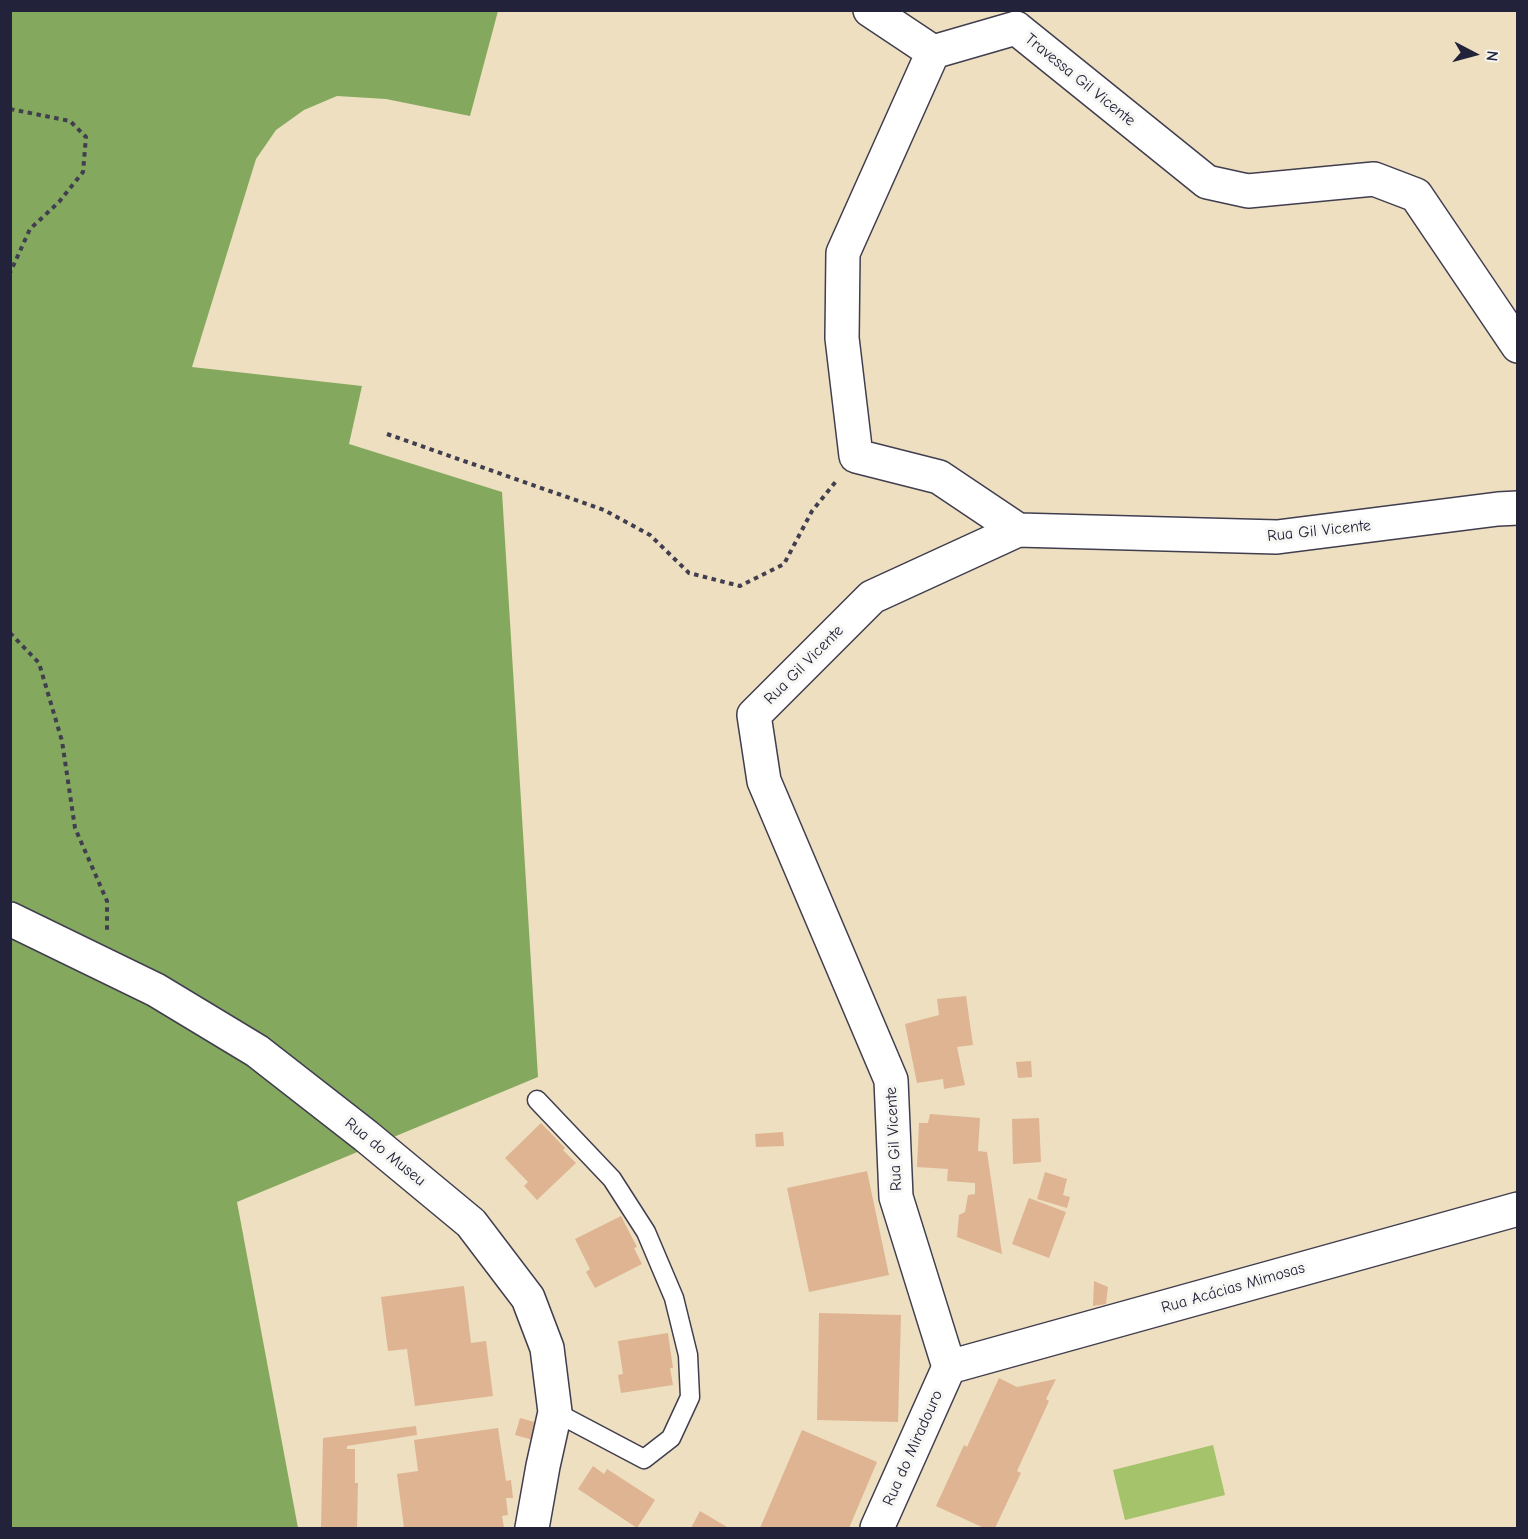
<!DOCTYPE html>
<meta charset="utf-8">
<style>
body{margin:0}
#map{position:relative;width:1528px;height:1539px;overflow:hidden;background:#eddfbf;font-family:"Comic Neue",sans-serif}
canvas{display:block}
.frame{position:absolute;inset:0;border:12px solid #22223b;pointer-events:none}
.north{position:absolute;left:1444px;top:24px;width:60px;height:60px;-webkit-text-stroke:4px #f6f6f2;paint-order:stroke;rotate:96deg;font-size:16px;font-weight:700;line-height:24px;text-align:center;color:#22223b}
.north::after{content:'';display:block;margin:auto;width:21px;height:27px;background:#22223b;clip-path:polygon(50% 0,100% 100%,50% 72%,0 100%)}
</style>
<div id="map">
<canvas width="1528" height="1539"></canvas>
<div class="frame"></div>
<div class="north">N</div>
</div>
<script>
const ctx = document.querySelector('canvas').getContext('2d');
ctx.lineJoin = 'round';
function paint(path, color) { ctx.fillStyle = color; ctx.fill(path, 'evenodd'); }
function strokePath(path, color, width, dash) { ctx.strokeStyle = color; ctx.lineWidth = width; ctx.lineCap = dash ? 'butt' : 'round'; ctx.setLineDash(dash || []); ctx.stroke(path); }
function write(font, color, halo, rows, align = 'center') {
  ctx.font = font + ' "Comic Neue",sans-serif'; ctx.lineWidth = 6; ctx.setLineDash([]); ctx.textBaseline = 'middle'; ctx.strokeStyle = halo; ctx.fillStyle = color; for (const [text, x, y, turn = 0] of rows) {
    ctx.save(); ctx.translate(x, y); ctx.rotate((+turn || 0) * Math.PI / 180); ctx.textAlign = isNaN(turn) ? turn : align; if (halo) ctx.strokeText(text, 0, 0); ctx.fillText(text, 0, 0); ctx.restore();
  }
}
paint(new Path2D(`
 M 1213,1445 L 1225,1495 L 1125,1520 L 1113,1470 Z`), '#a5c36a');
paint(new Path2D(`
 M 10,11 L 498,11 L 470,116 L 386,99 L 337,96 L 304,110 L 276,130 L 256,159 L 192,367 L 362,386 L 349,444 L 502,492 L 538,1077 L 237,1202 L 298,1528 L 11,1528 Z`), '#84a95e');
paint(new Path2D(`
 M 966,996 L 973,1045 L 957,1047 L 965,1085 L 944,1089 L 943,1079 L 917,1083 L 905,1024 L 939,1015 L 937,999 Z
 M 1031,1061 L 1032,1077 L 1018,1078 L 1016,1062 Z
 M 930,1114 L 980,1118 L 978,1151 L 987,1152 L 1002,1254 L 957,1237 L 959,1215 L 965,1212 L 968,1195 L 975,1194 L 975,1183 L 947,1181 L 948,1169 L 917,1167 L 919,1123 L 928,1123 Z
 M 1039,1118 L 1041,1162 L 1013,1164 L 1012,1119 Z
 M 541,1123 L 565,1148 L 563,1150 L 576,1163 L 537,1200 L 524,1186 L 528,1182 L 505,1158 Z
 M 783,1132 L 784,1146 L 756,1147 L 755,1134 Z
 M 867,1171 L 889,1275 L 809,1292 L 787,1188 Z
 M 1045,1172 L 1067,1179 L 1063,1195 L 1070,1197 L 1067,1208 L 1037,1199 Z
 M 1029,1198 L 1066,1212 L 1049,1258 L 1012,1244 Z
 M 621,1216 L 637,1247 L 634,1248 L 642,1264 L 595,1288 L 586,1272 L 590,1269 L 575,1239 Z
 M 1094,1281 L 1108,1287 L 1106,1304 L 1093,1306 Z
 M 464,1286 L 471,1343 L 486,1341 L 493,1396 L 415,1406 L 407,1349 L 388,1351 L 381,1297 Z
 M 819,1313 L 901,1315 L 898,1422 L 817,1420 Z
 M 668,1333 L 673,1368 L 670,1368 L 673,1385 L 621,1393 L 618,1375 L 623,1374 L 618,1341 Z
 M 999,1378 L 1017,1387 L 1056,1379 L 1046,1399 L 1049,1401 L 1017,1471 L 1021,1473 L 995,1528 L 984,1528 L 936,1506 L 964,1445 L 967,1447 Z
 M 520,1418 L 538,1423 L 533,1440 L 515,1435 Z
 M 416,1426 L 417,1435 L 347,1446 L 347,1449 L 355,1449 L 355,1483 L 358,1483 L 357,1528 L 321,1528 L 323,1438 Z
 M 498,1428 L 506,1481 L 511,1480 L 513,1498 L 506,1498 L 508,1515 L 502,1516 L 504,1528 L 404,1528 L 397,1474 L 418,1471 L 414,1440 Z
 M 802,1430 L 877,1462 L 849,1528 L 760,1528 Z
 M 593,1466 L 604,1474 L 607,1469 L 655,1500 L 637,1528 L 578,1489 Z
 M 700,1511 L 727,1527 L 726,1528 L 691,1528 Z`), '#dfb493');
const lane = new Path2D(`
 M 537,1100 L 612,1179 L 646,1232 L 674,1298 L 688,1355 L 690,1397 L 671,1438 L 644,1459 L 555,1412`);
const street = new Path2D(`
 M 870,10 L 933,52
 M 1016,28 L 933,52 L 843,253 L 842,338 L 856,456 L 939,477 L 1018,530
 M 1016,28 L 1207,182 L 1248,191 L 1374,179 L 1416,195 L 1518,346
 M 949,1367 L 896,1197 L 891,1080 L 764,781 L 754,715 L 872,597 L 1018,530 L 1277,537 L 1498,509 L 1518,508
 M 949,1367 L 1518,1209
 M 877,1528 L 949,1367`);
const secondary = new Path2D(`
 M 10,919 L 156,990 L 257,1051 L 366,1136 L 471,1223 L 528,1298 L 547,1348 L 555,1412 L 543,1466 L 532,1528`);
strokePath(lane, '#403e4f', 21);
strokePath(street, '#403e4f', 36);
strokePath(secondary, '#403e4f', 36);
strokePath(new Path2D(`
 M 10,109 L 70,121 L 86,137 L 83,172 L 59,202 L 30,229 L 10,273
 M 387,434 L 604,510 L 650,535 L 689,573 L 740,586 L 784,564 L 812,511 L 837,480
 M 10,633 L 39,663 L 62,741 L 75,828 L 107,901 L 107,931`), '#403e4f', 4, [4.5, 4.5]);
strokePath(lane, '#fff', 18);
strokePath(street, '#fff', 33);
strokePath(secondary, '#fff', 33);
write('16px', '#22223b', '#f6f6f2', [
 ["Travessa Gil Vicente",1080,80,39],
 ["Rua Gil Vicente",1319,531,-6],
 ["Rua Gil Vicente",804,665,-45],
 ["Rua Gil Vicente",894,1139,-93],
 ["Rua do Museu",385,1152,39],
 ["Rua Acácias Mimosas",1233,1288,-16],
 ["Rua do Miradouro",913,1448,-66]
]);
</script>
